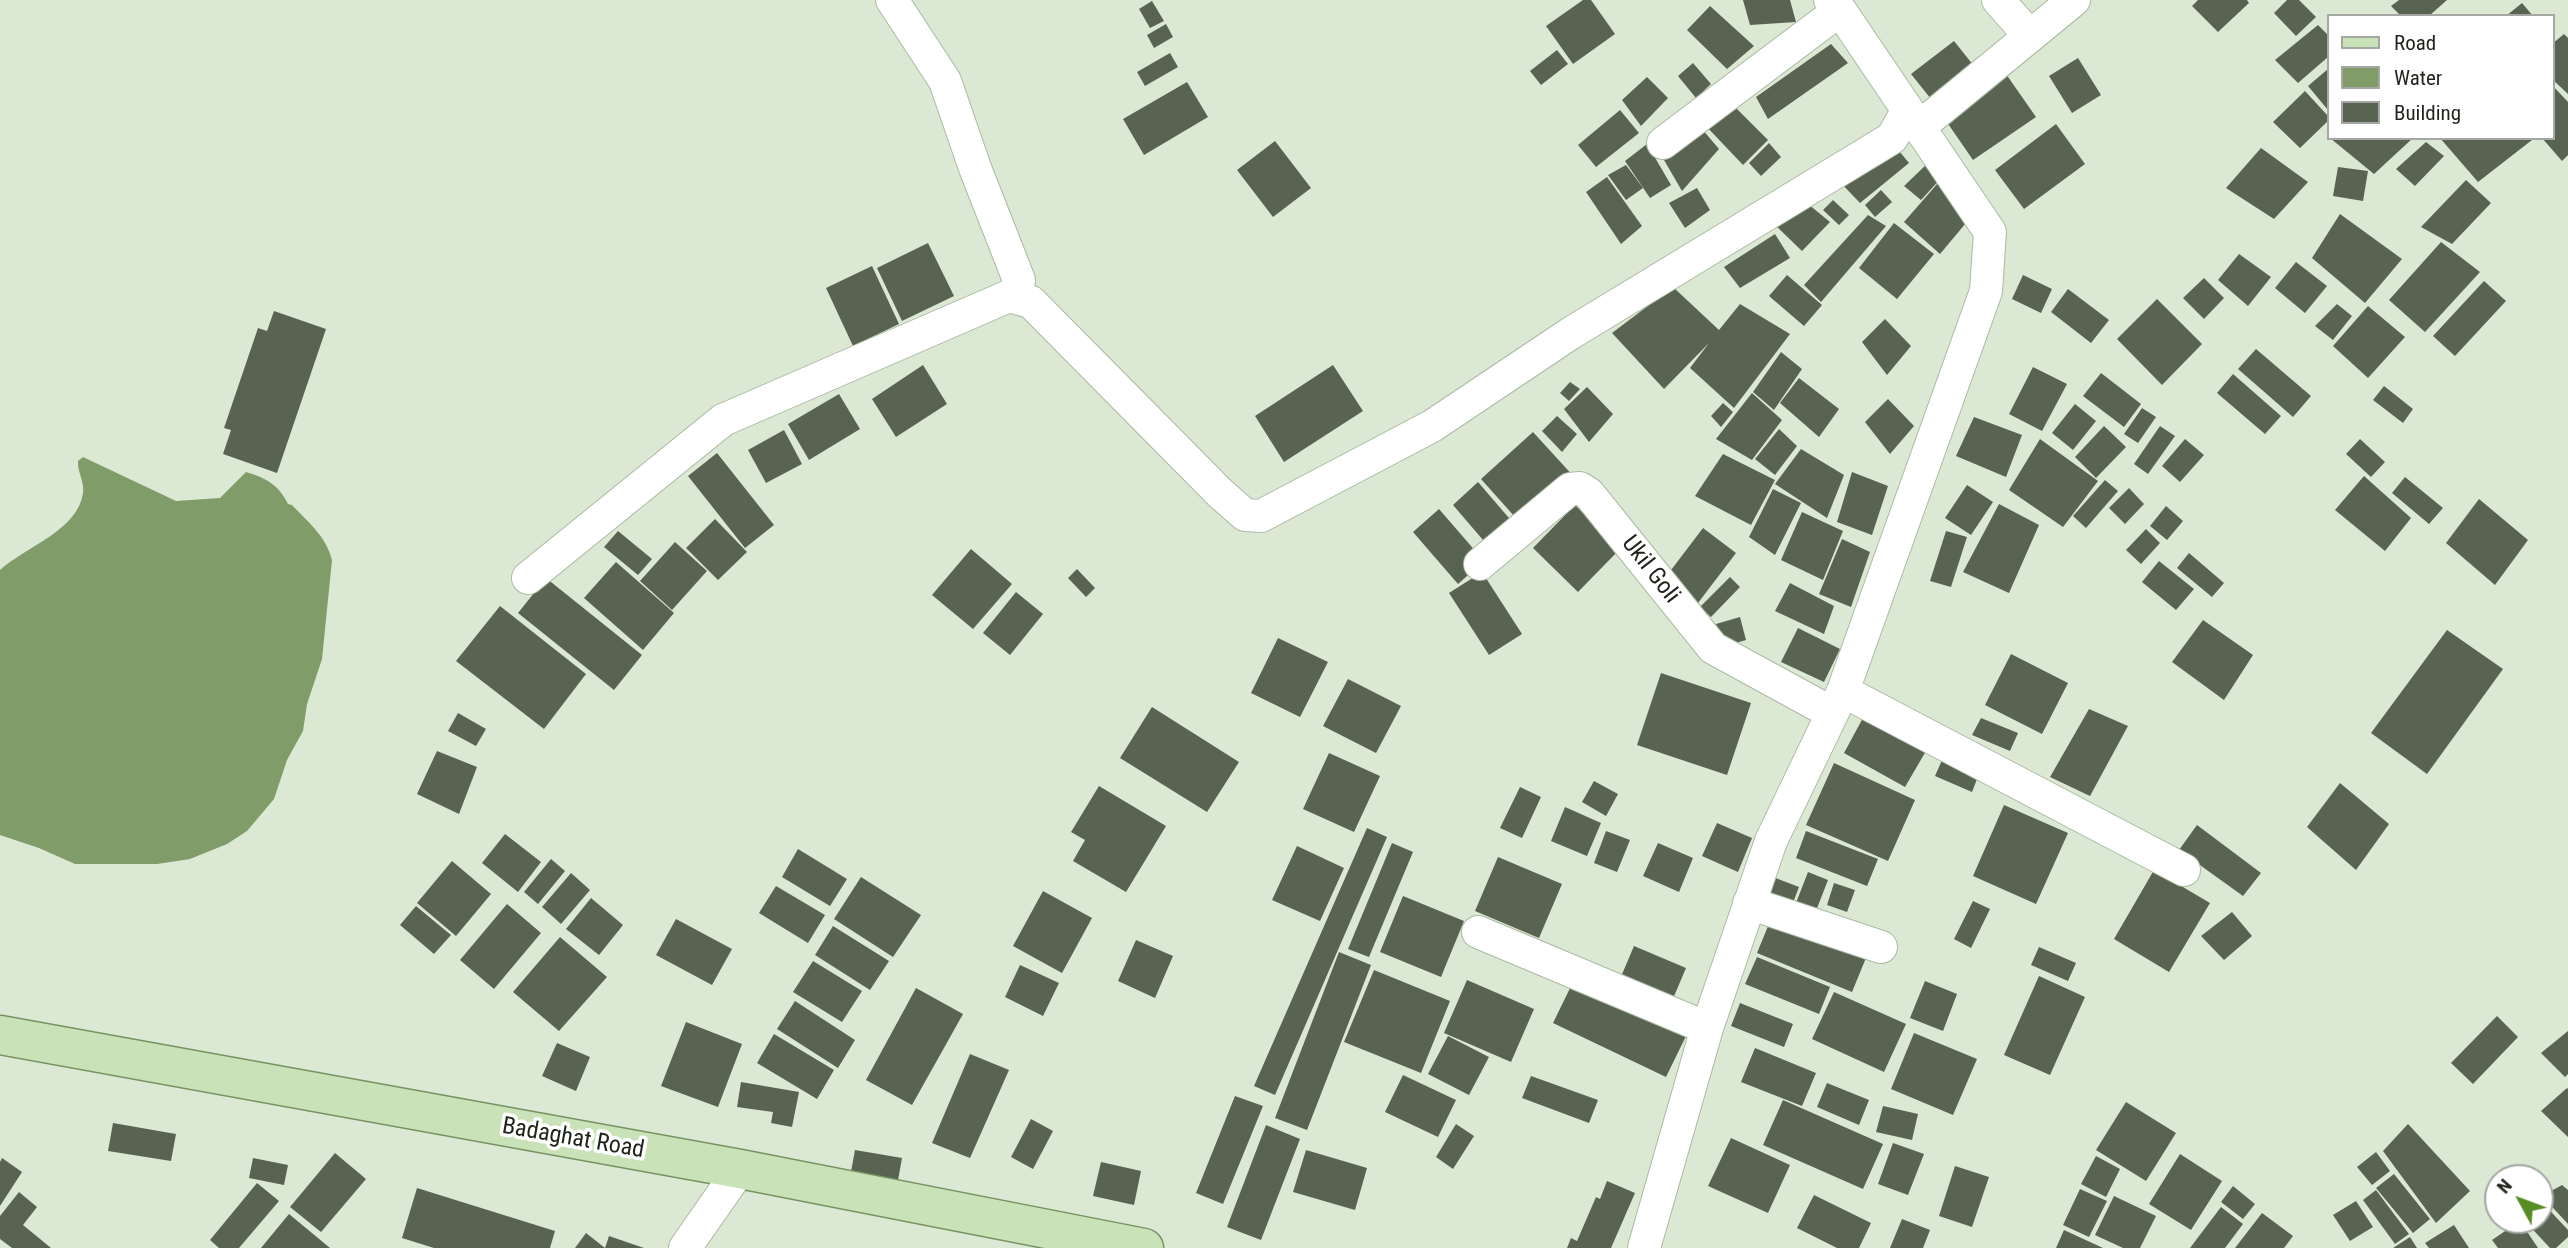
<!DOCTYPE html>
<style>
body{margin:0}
#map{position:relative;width:2568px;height:1248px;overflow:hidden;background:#dbe8d3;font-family:"Roboto Condensed",sans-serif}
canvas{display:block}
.legend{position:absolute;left:2327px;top:14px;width:228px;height:126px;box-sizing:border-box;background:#fff;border:2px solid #a5a7a4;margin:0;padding:9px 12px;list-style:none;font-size:21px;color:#1e231b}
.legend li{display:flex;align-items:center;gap:14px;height:35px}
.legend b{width:35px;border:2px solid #a5a7a4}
.north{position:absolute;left:2484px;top:1164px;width:70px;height:70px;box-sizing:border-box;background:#fff;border:2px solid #a5a7a4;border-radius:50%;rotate:311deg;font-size:19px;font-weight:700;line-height:28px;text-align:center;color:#1e231b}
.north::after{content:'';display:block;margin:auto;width:24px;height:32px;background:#588c24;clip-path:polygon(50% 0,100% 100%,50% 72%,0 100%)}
</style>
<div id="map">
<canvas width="2568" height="1248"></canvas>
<ul class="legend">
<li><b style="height:9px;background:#cae2b8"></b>Road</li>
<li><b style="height:19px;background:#7f9c69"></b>Water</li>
<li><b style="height:19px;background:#586351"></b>Building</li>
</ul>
<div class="north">N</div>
</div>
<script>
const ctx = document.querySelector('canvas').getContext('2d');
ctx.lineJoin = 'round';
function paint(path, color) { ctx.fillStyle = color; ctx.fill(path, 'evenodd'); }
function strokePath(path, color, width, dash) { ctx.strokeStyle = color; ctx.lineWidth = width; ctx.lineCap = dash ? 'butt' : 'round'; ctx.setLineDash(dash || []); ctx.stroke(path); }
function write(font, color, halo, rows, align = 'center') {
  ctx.font = font + ' "Roboto Condensed",sans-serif'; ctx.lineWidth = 7; ctx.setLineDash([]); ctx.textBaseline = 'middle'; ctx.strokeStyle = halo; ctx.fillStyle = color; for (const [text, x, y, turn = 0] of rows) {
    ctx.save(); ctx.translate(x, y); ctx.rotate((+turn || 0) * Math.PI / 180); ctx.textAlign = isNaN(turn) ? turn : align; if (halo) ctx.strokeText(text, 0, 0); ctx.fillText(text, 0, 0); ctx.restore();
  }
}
paint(new Path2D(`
 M 83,457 L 176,501 L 220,498 L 246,472 C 266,478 279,485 288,504 L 292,505 C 308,522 326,536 332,560 L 322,659 L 307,704 L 303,731 L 287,760 L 274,799 L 247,831 L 227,844 L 190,859 L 157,864 L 75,864 L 39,848 L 0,835 L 0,570 C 27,546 78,530 83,493 C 85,482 77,472 78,461 Z`), '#7f9c69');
paint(new Path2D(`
 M 1583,0 L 1591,0 L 1615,34 L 1573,64 L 1546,26 Z
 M 1743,0 L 1790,0 L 1796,22 L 1750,25 Z
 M 2198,0 L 2247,0 L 2249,3 L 2218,32 L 2192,6 Z
 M 2287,0 L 2299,0 L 2316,17 L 2296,36 L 2274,13 Z
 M 2399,0 L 2447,0 L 2429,16 L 2401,16 L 2391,6 Z
 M 1152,1 L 1164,21 L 1150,28 L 1139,9 Z
 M 2522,3 L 2533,16 L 2506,16 Z
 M 1710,6 L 1754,46 L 1727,69 L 1687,30 Z
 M 1166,24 L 1173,37 L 1154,48 L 1147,35 Z
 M 2318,25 L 2328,35 L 2328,57 L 2298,83 L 2275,60 Z
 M 2564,34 L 2568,38 L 2568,94 L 2552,79 L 2552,44 Z
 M 1954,41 L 1974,66 L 1931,99 L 1911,74 Z
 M 1831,44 L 1848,63 L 1768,119 L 1756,97 Z
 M 1557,50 L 1568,64 L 1541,85 L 1530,71 Z
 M 1170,53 L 1178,67 L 1145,86 L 1137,72 Z
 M 2078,58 L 2101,95 L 2072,113 L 2049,76 Z
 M 1693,63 L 1711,84 L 1696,98 L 1678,76 Z
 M 2328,69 L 2328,110 L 2308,86 Z
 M 2006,74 L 2036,117 L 1973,160 L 1944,118 Z
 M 1647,77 L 1668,98 L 1641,126 L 1622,100 Z
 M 1187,82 L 1208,117 L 1144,155 L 1123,119 Z
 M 2552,85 L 2568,102 L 2568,155 L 2562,161 L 2542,138 L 2552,138 Z
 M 2305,91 L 2328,116 L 2328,121 L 2300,148 L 2273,122 Z
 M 1729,101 L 1768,140 L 1743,165 L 1705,125 Z
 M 1620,110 L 1639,133 L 1596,167 L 1578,145 Z
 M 1697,123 L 1719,149 L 1682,191 L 1664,160 Z
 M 2056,124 L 2085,164 L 2024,209 L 1995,170 Z
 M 2330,138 L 2413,138 L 2374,174 Z
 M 2440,138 L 2530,138 L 2532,140 L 2478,182 Z
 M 1275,141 L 1311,188 L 1273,217 L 1237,170 Z
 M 2426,142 L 2444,156 L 2415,186 L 2396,169 Z
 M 1769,143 L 1781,157 L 1761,176 L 1749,163 Z
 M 1647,144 L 1671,185 L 1650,198 L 1625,161 Z
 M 1895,146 L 1909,163 L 1860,203 L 1840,182 Z
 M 2261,148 L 2308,182 L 2274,219 L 2226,188 Z
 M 1929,162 L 1944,175 L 1921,200 L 1904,186 Z
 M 1626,165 L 1643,188 L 1626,200 L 1608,175 Z
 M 2338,167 L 2368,171 L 2363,201 L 2333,196 Z
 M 1607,177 L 1642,226 L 1621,244 L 1586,192 Z
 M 2466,180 L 2491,203 L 2452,244 L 2421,227 Z
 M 1938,183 L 1971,217 L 1940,254 L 1904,222 Z
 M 1697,188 L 1710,210 L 1685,228 L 1669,203 Z
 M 1881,190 L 1892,202 L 1875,217 L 1865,205 Z
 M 1802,199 L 1830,222 L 1802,251 L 1772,222 Z
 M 1833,200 L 1849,215 L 1839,225 L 1823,210 Z
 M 2340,214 L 2402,259 L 2365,303 L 2312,258 Z
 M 1868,215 L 1886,226 L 1821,302 L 1804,285 Z
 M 1894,223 L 1934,254 L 1897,299 L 1859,268 Z
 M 1775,234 L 1790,258 L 1740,288 L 1724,267 Z
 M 2441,242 L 2480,272 L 2425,332 L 2389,300 Z
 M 928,243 L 954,296 L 902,321 L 877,268 Z
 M 2239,254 L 2271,277 L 2248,306 L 2218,280 Z
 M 2296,262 L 2327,286 L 2305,313 L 2275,288 Z
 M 872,266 L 899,324 L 853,346 L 826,288 Z
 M 1787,275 L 1822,305 L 1804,326 L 1769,296 Z
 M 2023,275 L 2052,289 L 2041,313 L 2012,299 Z
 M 2204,278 L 2224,298 L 2204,319 L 2183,298 Z
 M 2484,281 L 2506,301 L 2455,356 L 2433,336 Z
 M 1673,287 L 1719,330 L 1740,304 L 1790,334 L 1734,408 L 1690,368 L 1709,343 L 1664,389 L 1612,333 Z
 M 2068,289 L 2109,320 L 2091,343 L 2051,312 Z
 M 2157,299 L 2202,344 L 2162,385 L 2117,339 Z
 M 2337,304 L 2352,316 L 2333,340 L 2315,326 Z
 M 2368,306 L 2405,337 L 2368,378 L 2333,346 Z
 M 274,311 L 326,329 L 277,473 L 223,454 L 231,430 L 224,428 L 258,328 L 267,331 Z
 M 1885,319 L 1911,346 L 1887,375 L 1862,342 Z
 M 2256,349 L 2311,396 L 2293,417 L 2238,369 Z
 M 1781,352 L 1802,369 L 1774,410 L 1753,392 Z
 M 923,365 L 947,404 L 896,437 L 872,399 Z
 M 1333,365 L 1363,411 L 1284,462 L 1255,416 Z
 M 2033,367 L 2067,384 L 2042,431 L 2009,414 Z
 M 2101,373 L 2141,404 L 2124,427 L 2083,396 Z
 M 2233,374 L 2281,416 L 2265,434 L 2217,393 Z
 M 1799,378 L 1839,409 L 1819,437 L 1780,403 Z
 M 1570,382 L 1580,389 L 1569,401 L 1560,393 Z
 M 2384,386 L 2413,409 L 2403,423 L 2373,400 Z
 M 1587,387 L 1613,414 L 1589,442 L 1564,409 Z
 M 1752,393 L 1782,420 L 1752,460 L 1716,439 Z
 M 839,394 L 860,429 L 809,460 L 788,424 Z
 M 1888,399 L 1914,426 L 1890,454 L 1865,422 Z
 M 1723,403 L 1733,412 L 1721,427 L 1711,416 Z
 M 2075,404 L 2096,421 L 2073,450 L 2052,433 Z
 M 2142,408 L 2156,417 L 2138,443 L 2124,434 Z
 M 1557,416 L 1577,434 L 1562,452 L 1542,431 Z
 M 1974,417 L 2022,435 L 2006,477 L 1956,456 Z
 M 2104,426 L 2126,447 L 2096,478 L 2075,457 Z
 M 2160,426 L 2175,436 L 2148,474 L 2134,464 Z
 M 1779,429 L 1797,446 L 1775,475 L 1755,459 Z
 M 784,430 L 802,464 L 766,483 L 748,450 Z
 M 1533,432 L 1576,479 L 1523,526 L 1481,479 Z
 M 2040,439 L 2098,481 L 2063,527 L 2009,490 Z
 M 2185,439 L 2204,455 L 2180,482 L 2162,466 Z
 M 2360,439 L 2385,462 L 2371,477 L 2346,454 Z
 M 1801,449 L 1844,475 L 1827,518 L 1775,484 Z
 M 717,453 L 774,525 L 745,548 L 688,476 Z
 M 1723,454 L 1775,480 L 1751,525 L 1695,496 Z
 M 1852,472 L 1888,486 L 1872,535 L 1837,522 Z
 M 2364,476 L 2411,518 L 2385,551 L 2335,510 Z
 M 2405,477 L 2443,508 L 2429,524 L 2392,493 Z
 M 2105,480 L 2118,491 L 2086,528 L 2073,516 Z
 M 1478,482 L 1521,532 L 1495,554 L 1453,505 Z
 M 1967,485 L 1993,502 L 1971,535 L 1945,518 Z
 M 2129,488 L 2144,504 L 2125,524 L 2109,508 Z
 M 1773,489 L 1801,503 L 1775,555 L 1749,537 Z
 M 2479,499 L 2528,540 L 2495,585 L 2446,543 Z
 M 1999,504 L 2039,525 L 2009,593 L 1963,572 Z
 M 1575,505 L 1620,549 L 1578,592 L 1533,548 Z
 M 2166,506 L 2183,521 L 2167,540 L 2150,526 Z
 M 1439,509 L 1484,561 L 1458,584 L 1413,532 Z
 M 1802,512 L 1843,531 L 1823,580 L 1781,560 Z
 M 715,519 L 747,552 L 718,580 L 686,548 Z
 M 1703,528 L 1736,553 L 1698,603 L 1665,578 Z
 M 2146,529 L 2160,543 L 2141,564 L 2126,550 Z
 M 618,531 L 652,559 L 638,575 L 604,547 Z
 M 1946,531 L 1967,537 L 1951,587 L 1930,581 Z
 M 1842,539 L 1870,552 L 1851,607 L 1819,594 Z
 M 675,542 L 707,571 L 672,610 L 640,581 Z
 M 971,549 L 1012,584 L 973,629 L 932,595 Z
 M 2189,553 L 2224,583 L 2212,597 L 2177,568 Z
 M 2159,561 L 2194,589 L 2176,610 L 2142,582 Z
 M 616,562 L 674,613 L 643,650 L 584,598 Z
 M 1077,569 L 1095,588 L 1086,597 L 1068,578 Z
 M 1482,572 L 1522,634 L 1489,655 L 1449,593 Z
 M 1730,577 L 1740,587 L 1711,617 L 1700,607 Z
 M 546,578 L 642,655 L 614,690 L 518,613 Z
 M 1790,583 L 1834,606 L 1824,634 L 1775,611 Z
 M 1016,592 L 1043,614 L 1010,655 L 983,633 Z
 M 500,606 L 586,674 L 544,729 L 456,661 Z
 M 1740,617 L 1746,640 L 1722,647 L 1716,624 Z
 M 2203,620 L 2253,655 L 2224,700 L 2172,662 Z
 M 1798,628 L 1840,649 L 1824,682 L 1781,662 Z
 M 2447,630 L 2503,669 L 2427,774 L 2371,733 Z
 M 1278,638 L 1328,662 L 1300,717 L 1251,693 Z
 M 2011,654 L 2068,683 L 2042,734 L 1985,705 Z
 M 1661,673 L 1751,703 L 1727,775 L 1637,745 Z
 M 1348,679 L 1401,706 L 1376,753 L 1323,726 Z
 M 1152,707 L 1239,762 L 1207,812 L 1120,758 Z
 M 2089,709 L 2128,726 L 2090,796 L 2050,777 Z
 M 458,713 L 486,729 L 476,746 L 448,731 Z
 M 1864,716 L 1926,751 L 1905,787 L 1844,753 Z
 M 1981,718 L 2018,733 L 2010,751 L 1972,735 Z
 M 437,751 L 477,767 L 459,814 L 417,794 Z
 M 1329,753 L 1380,776 L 1354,832 L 1303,809 Z
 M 1943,758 L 1979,774 L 1972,792 L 1935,776 Z
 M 1834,763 L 1915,800 L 1888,861 L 1806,825 Z
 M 1594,781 L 1618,794 L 1606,816 L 1582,802 Z
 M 2340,783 L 2389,824 L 2356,870 L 2307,827 Z
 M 1099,786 L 1166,826 L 1126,892 L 1073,861 L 1085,840 L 1071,832 Z
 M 1520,787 L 1541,797 L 1522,838 L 1500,828 Z
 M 2004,805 L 2068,833 L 2036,904 L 1973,876 Z
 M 1565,807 L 1601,823 L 1587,856 L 1551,841 Z
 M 1717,823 L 1752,838 L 1738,872 L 1702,856 Z
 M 2197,825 L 2261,873 L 2243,896 L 2179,850 Z
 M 1367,828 L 1387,837 L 1275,1095 L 1254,1086 Z
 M 1606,831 L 1630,840 L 1617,872 L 1594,863 Z
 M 1806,831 L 1878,859 L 1867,886 L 1796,858 Z
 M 505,834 L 541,862 L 518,892 L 482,863 Z
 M 1392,843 L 1413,852 L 1369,957 L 1348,949 Z
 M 1658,843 L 1693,858 L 1679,892 L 1643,876 Z
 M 1297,846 L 1344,868 L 1320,921 L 1272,900 Z
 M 798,849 L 847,879 L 830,906 L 782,877 Z
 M 1498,857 L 1562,884 L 1539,938 L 1475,911 Z
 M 551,859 L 565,871 L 538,904 L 524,892 Z
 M 452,861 L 491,894 L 456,936 L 417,903 Z
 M 2154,870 L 2210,903 L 2169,972 L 2114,939 Z
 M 1808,872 L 1828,880 L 1814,916 L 1794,908 Z
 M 571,873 L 590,890 L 561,924 L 542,907 Z
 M 1765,874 L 1799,887 L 1791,908 L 1756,895 Z
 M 861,877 L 921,915 L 893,957 L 834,919 Z
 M 1834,883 L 1855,890 L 1847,912 L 1827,905 Z
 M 776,886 L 825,915 L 808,943 L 759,913 Z
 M 1043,891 L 1092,918 L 1062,973 L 1013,946 Z
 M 1403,896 L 1464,921 L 1441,977 L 1380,952 Z
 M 591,898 L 623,925 L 599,955 L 566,929 Z
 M 1973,901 L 1990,909 L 1971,948 L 1954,939 Z
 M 507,904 L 541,933 L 494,989 L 460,960 Z
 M 416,906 L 451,935 L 434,954 L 400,925 Z
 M 2232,912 L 2252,936 L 2224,960 L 2201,936 Z
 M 1773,914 L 1868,953 L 1852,992 L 1757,953 Z
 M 676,919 L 732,949 L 712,985 L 656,955 Z
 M 833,926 L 889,961 L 870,990 L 815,955 Z
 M 560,937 L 607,977 L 559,1031 L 513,992 Z
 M 1136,940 L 1173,956 L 1155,998 L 1118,981 Z
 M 1634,946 L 1686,968 L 1672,1001 L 1620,979 Z
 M 2039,947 L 2076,963 L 2068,981 L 2031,965 Z
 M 1339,952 L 1371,965 L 1307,1130 L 1275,1118 Z
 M 1757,957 L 1830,987 L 1819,1014 L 1745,984 Z
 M 813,961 L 862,991 L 842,1022 L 793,992 Z
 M 1020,965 L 1059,983 L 1043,1016 L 1005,997 Z
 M 1374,970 L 1450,1001 L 1421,1073 L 1344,1042 Z
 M 2039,976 L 2085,997 L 2050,1075 L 2004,1055 Z
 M 1467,980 L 1534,1009 L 1511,1062 L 1444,1033 Z
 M 1574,980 L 1687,1034 L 1666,1077 L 1553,1023 Z
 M 1925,981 L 1957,994 L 1943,1031 L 1910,1018 Z
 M 916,988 L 963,1014 L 912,1105 L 866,1080 Z
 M 1834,992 L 1906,1024 L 1884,1072 L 1812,1039 Z
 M 795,1001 L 855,1040 L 838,1068 L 777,1029 Z
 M 1740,1003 L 1793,1024 L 1784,1047 L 1731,1026 Z
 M 2497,1016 L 2518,1037 L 2473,1084 L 2451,1063 Z
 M 686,1022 L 742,1044 L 718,1107 L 661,1086 Z
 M 2568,1031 L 2568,1074 L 2565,1077 L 2541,1053 Z
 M 1914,1033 L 1977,1059 L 1953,1115 L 1891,1089 Z
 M 774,1034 L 834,1070 L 817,1099 L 757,1063 Z
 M 1448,1036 L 1489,1057 L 1469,1095 L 1428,1074 Z
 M 557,1043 L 590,1057 L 576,1091 L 542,1076 Z
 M 1755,1048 L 1816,1073 L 1802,1106 L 1741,1082 Z
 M 970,1054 L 1009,1070 L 970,1158 L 932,1143 Z
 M 1403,1075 L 1456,1100 L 1438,1137 L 1385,1112 Z
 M 1531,1076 L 1598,1100 L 1589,1123 L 1522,1098 Z
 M 741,1082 L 799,1092 L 792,1127 L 771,1123 L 773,1112 L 737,1107 Z
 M 1827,1083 L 1869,1100 L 1859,1125 L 1817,1107 Z
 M 2567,1088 L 2568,1089 L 2568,1137 L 2541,1111 Z
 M 1235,1096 L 1263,1106 L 1223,1204 L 1196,1193 Z
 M 1783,1100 L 1883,1144 L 1863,1189 L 1763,1145 Z
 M 2126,1102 L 2176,1133 L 2146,1181 L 2096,1150 Z
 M 1883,1106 L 1918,1114 L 1912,1140 L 1876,1132 Z
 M 1031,1119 L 1053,1131 L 1033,1169 L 1011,1157 Z
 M 113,1123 L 176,1134 L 171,1161 L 108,1151 Z
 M 1456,1124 L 1474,1136 L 1453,1169 L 1436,1157 Z
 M 2408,1124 L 2470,1191 L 2436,1223 L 2383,1151 Z
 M 1266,1125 L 1300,1139 L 1261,1240 L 1227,1227 Z
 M 1731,1138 L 1790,1165 L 1768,1213 L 1708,1186 Z
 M 1893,1143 L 1924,1154 L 1908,1195 L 1878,1184 Z
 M 855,1150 L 902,1158 L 897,1186 L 850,1177 Z
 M 1306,1150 L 1367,1168 L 1355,1210 L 1293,1192 Z
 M 2376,1152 L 2390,1171 L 2372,1185 L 2357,1167 Z
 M 335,1153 L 366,1179 L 321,1232 L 290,1207 Z
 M 2180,1154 L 2222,1181 L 2191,1230 L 2149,1204 Z
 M 2096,1156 L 2120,1169 L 2106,1197 L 2081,1184 Z
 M 2,1158 L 22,1172 L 0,1206 L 0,1162 Z
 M 253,1158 L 288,1165 L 284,1185 L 249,1178 Z
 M 1101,1162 L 1141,1171 L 1134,1205 L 1093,1196 Z
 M 1955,1166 L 1989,1177 L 1972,1227 L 1939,1216 Z
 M 2394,1174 L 2430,1219 L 2413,1233 L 2376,1188 Z
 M 1607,1181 L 1635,1193 L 1611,1248 L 1567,1248 L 1571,1238 L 1577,1241 L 1596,1197 L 1600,1199 Z
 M 257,1183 L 279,1201 L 239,1248 L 219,1248 L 210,1240 Z
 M 2562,1185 L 2568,1190 L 2568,1224 L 2542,1196 Z
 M 2233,1186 L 2255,1204 L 2243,1219 L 2221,1202 Z
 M 417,1188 L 555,1231 L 550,1248 L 434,1248 L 402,1238 Z
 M 2080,1189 L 2107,1201 L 2089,1237 L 2063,1225 Z
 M 2376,1190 L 2409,1234 L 2395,1244 L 2363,1200 Z
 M 19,1192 L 37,1207 L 23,1225 L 51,1248 L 12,1248 L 0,1239 L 0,1216 Z
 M 1814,1195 L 1871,1223 L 1859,1248 L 1837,1248 L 1797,1228 Z
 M 2114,1196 L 2156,1216 L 2140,1248 L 2123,1248 L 2095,1235 Z
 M 2540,1200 L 2568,1230 L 2568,1237 L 2556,1248 L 2550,1248 L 2524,1220 L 2540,1220 Z
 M 2356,1201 L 2373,1227 L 2350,1241 L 2333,1215 Z
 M 2221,1207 L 2243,1224 L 2225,1248 L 2190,1248 Z
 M 2262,1213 L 2293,1236 L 2284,1248 L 2235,1248 Z
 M 289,1214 L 330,1248 L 261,1248 Z
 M 1902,1219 L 1930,1230 L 1923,1248 L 1890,1248 Z
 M 2520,1221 L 2538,1248 L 2498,1248 L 2492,1240 Z
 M 2454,1225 L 2469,1248 L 2429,1248 L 2425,1243 Z
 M 2064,1230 L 2103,1248 L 2056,1248 Z
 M 586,1233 L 605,1248 L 609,1236 L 644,1248 L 575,1248 Z
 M 2410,1237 L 2417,1248 L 2393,1248 Z`), '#586351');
const minor = new Path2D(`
 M 892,0 L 945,81 L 975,168 L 1019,280 L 1016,298
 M 1998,0 L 2030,36
 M 1918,128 L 2074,0
 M 1663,143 L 1840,10
 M 1480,564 L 1570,489 L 1580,488 L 1589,494 L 1713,648 L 1832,713
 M 528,578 L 723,420 L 1009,296 L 1031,302 L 1220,493 L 1245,515 L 1261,516 L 1432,426 L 1571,333 L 1892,138 L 1907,111
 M 1843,691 L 2184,870
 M 1749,903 L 1881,947
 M 1478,932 L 1707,1028
 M 685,1248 L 740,1169
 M 1644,1248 L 1707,1028 L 1771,841 L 1843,691 L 1986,291 L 1990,232 L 1840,10 L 1830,0`);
const major = new Path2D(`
 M 0,1035 L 740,1169 L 1144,1248`);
strokePath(minor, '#acb9a4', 34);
strokePath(major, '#779362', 41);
strokePath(minor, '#fff', 32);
strokePath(major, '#cae2b8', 38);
write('24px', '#1e231b', '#fff', [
 ["Ukil Goli",1650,570,52],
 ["Badaghat Road",573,1139,10]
]);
</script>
